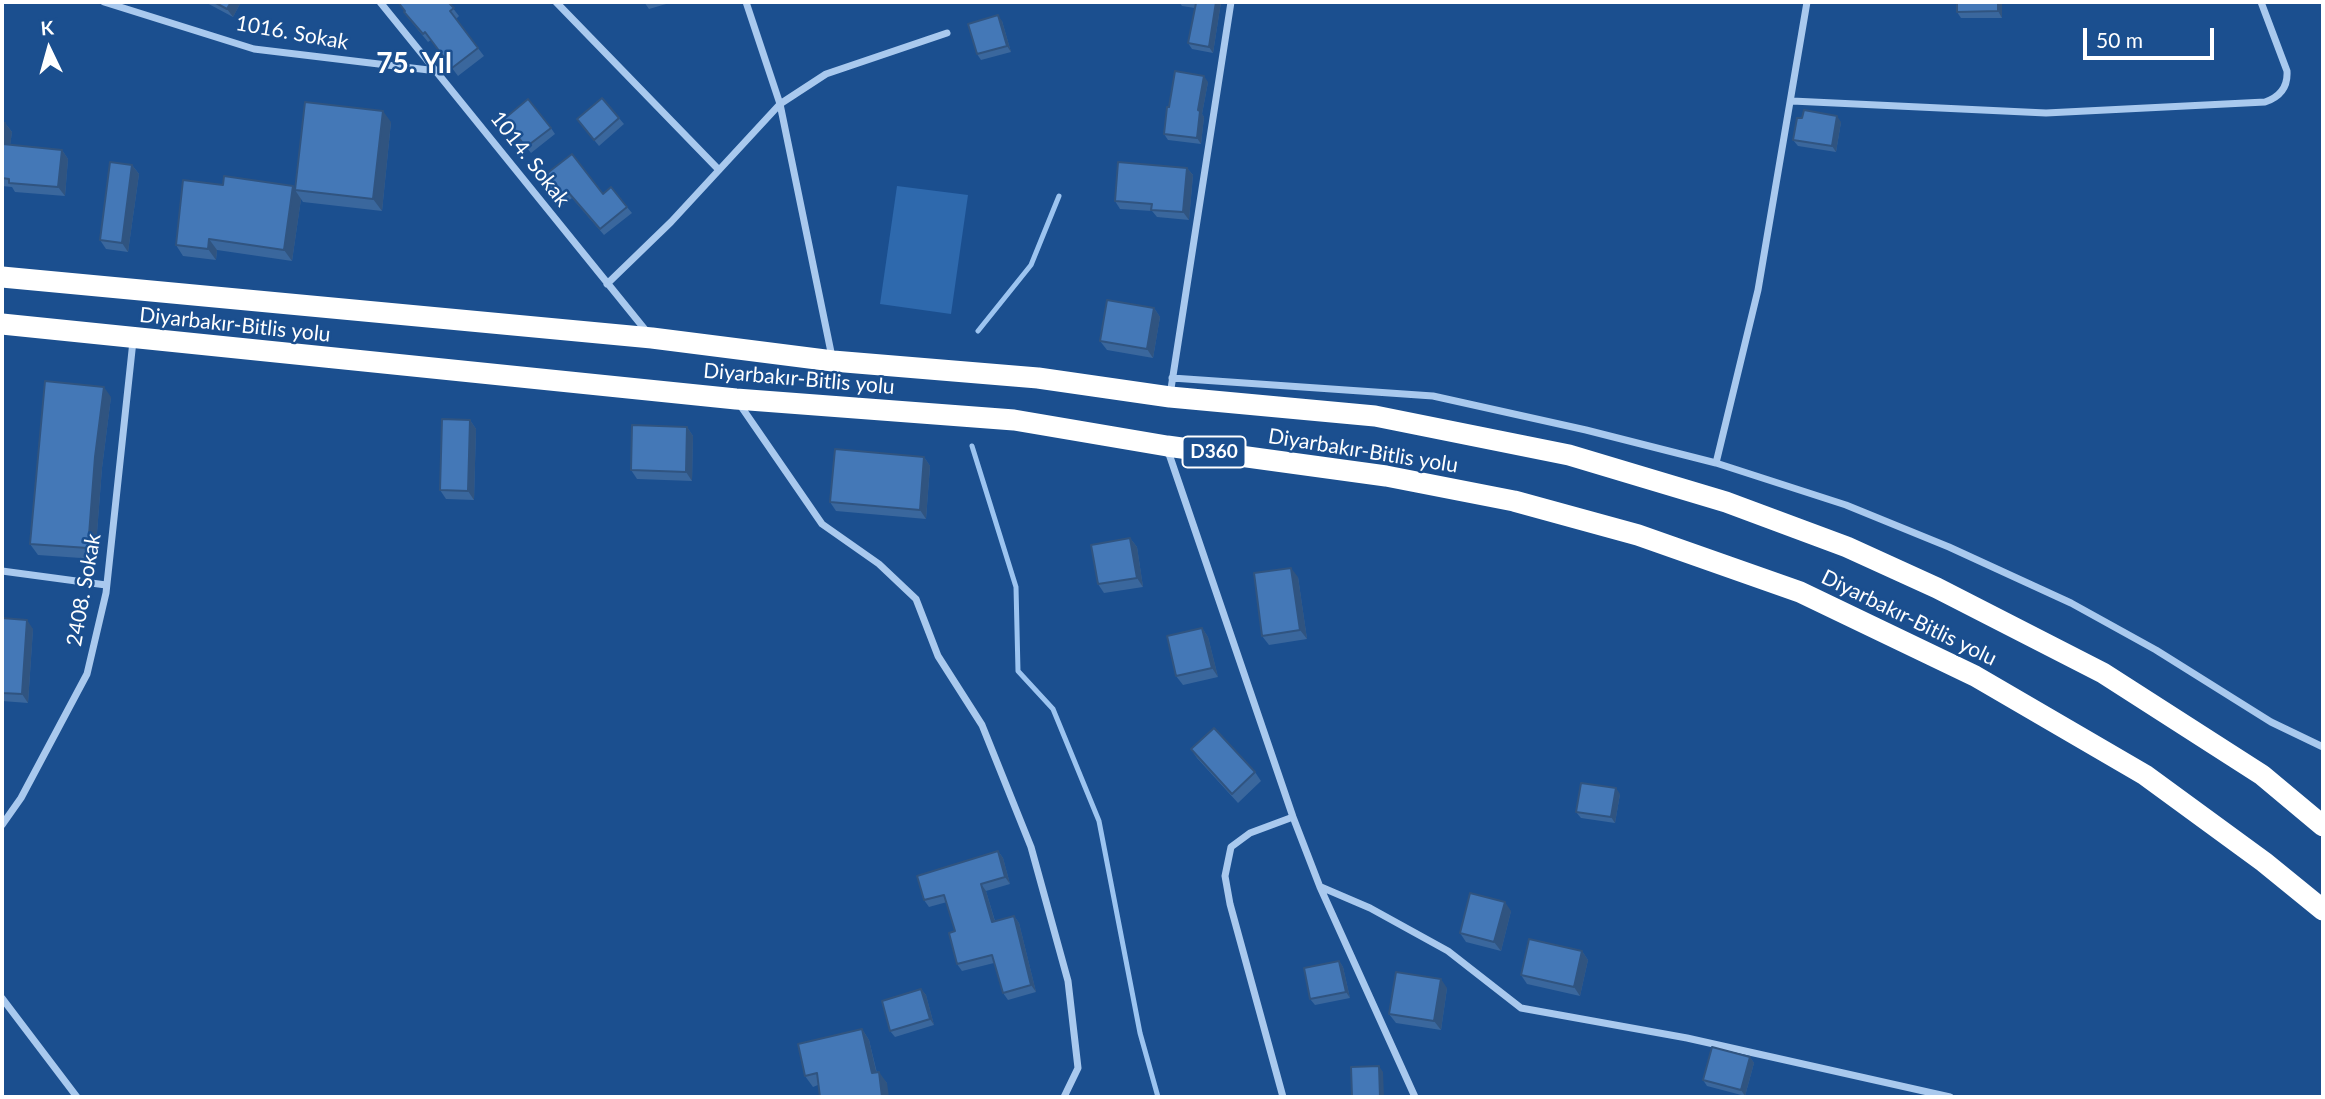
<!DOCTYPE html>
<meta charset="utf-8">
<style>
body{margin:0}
#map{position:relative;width:2325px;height:1099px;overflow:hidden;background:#1b4f8f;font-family:Lato,sans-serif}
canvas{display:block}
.frame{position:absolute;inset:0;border:4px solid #fff;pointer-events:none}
.north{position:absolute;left:14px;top:14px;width:70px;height:70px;-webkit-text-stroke:5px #1b4f8f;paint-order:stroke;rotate:355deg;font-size:19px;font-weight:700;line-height:28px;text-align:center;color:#fff}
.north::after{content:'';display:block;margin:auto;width:24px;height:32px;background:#fff;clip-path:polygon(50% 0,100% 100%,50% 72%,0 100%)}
.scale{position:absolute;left:2083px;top:28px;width:131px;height:32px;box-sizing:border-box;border:4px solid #fff;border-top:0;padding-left:9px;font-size:21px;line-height:24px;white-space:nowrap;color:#fff;-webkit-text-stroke:5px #1b4f8f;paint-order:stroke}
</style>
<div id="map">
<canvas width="2325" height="1099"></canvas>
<div class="frame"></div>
<div class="north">K</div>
<div class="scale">50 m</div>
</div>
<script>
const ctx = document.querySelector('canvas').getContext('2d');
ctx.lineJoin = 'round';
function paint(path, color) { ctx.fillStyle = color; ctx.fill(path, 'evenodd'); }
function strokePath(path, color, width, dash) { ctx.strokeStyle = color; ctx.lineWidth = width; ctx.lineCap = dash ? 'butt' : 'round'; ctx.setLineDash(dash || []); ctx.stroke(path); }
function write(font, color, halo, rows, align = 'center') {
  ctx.font = font + ' Lato,sans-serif'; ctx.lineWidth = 5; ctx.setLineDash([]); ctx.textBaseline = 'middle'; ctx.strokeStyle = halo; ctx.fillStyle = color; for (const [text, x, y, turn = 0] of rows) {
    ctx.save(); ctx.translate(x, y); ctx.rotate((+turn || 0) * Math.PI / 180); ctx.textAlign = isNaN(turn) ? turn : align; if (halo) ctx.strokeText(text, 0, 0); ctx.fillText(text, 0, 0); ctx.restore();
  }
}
paint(new Path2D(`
 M 897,186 L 968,195 L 951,314 L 880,304 Z`), '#2e69ad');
strokePath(new Path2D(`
 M 978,331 L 1031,265 L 1059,196
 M 972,446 L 1016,587 L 1018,671 L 1053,709 L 1099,821 L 1140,1033 L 1158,1097`), '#9cc4f0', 5);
strokePath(new Path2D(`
 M 104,2 L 254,49 L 437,71
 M 380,2 L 647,332
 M 556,2 L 719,170
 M 746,2 L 780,104 L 832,357
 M 1792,101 L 2046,113 L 2265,102 C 2280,97 2288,87 2287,71 L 2261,2
 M 607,284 L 671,222 L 780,104 L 826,74 L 947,33
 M 1172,378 L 1433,396 L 1586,430 L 1716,463 L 1846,505 L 1949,547 L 2071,603 L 2156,650 L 2271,722 L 2323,747
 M 1170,395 L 1231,2
 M 738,402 L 822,524 L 879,564 L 916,599 L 938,656 L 982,725 L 1031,847 L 1068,981 L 1078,1068 L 1064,1097
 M 1168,451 L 1293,817 L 1320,887 L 1415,1097
 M 1716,463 L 1758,290 L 1807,2
 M 2,571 L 106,585
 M 2,825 L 21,798 L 87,674 L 106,593 L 133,341
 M 1321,887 L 1370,908 L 1448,951 L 1521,1008 L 1687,1038 L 1950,1097
 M 2,998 L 77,1097
 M 1283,1097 L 1230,904 L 1225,876 L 1231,847 L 1250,833 L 1293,817`), '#a9c9ee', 7);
strokePath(new Path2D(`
 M 2,277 L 652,338 L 833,361 L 1038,378 L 1170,397 L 1375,416 L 1569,455 L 1726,502 L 1847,547 L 1937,588 L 2103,673 L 2262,775 L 2323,826
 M 2,324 L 736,399 L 1014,420 L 1167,446 L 1386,476 L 1514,501 L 1638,535 L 1800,592 L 1975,676 L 2145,775 L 2264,862 L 2323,910`), '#fff', 21);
paint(new Path2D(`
 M 205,2 L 241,2 L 233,17 Z
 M 398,2 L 448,2 L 459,16 L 456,19 L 484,56 L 458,76 L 431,40 L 428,42 L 410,20 L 404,12 L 405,11 Z
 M 644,2 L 673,2 L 649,9 Z
 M 1179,2 L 1221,2 L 1213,53 L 1192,49 L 1188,43 L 1195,8 L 1182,6 Z
 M 1957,2 L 2002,2 L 2002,18 L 1961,18 L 1957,12 Z
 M 1002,21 L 1011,52 L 981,60 L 977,54 Z
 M 1208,82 L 1202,114 L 1204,117 L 1201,144 L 1168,140 L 1164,134 L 1169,107 Z
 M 619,118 L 624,124 L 599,146 L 577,119 Z
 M 391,122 L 382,211 L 303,202 L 301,199 L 292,261 L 217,250 L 216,260 L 183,256 L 176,245 L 223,185 L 295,188 Z
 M 1841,122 L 1836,152 L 1798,146 L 1793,140 Z
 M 2,123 L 5,123 L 12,132 L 10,145 L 62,150 L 68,159 L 65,196 L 15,192 L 12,187 L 2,186 Z
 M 508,125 L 551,128 L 555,134 L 531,153 Z
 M 132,165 L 139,174 L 128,252 L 106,249 L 100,240 Z
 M 1187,168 L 1193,175 L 1189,220 L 1157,217 L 1152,211 L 1120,209 L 1115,201 Z
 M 546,184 L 603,194 L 627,207 L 632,213 L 604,235 L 572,198 L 563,205 Z
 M 1154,308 L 1160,317 L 1153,358 L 1107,350 L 1100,341 Z
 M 111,397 L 102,468 L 95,559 L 38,555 L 30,544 Z
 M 470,420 L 476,429 L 474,500 L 446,499 L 440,490 Z
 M 687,427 L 693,436 L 692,481 L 637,479 L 631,470 Z
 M 924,457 L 930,466 L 926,519 L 836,511 L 830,502 Z
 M 1130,538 L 1137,547 L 1143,587 L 1104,593 L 1098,584 Z
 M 1298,577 L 1307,639 L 1269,645 L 1262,636 Z
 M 2,618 L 33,629 L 28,703 L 2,701 Z
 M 1202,628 L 1208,637 L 1218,677 L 1183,685 L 1176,676 Z
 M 1191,749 L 1255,772 L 1261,781 L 1238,803 L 1197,758 Z
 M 1620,794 L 1615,823 L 1581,818 L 1576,812 Z
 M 998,851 L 1003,858 L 1010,884 L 986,891 L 995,921 L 1014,916 L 1019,923 L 1036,992 L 1008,1000 L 1003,993 L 994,963 L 962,971 L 957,964 L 955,931 L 947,902 L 929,907 L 924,900 Z
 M 1511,911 L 1501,951 L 1466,942 L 1460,933 Z
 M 1582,951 L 1588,960 L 1580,996 L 1527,984 L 1521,975 Z
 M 1339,961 L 1343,967 L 1350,998 L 1315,1005 L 1310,999 Z
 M 1447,988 L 1441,1030 L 1396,1023 L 1389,1014 Z
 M 921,989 L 926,995 L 934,1025 L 895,1037 L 890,1031 Z
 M 862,1029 L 869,1040 L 877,1073 L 887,1083 L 818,1085 L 813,1087 L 805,1076 Z
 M 1750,1057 L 1754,1063 L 1745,1096 L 1707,1086 L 1703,1080 Z`), '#3a679d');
paint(new Path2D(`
 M 231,2 L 241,2 L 233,17 L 227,9 Z
 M 1216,2 L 1221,2 L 1213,53 L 1209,47 Z
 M 1998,2 L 2002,2 L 2002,18 L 1998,11 Z
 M 998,15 L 1002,21 L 1011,52 L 1007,46 Z
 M 1204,76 L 1208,82 L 1202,114 L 1204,117 L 1201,144 L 1197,138 L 1198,110 Z
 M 383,111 L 391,122 L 382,211 L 373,199 Z
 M 1837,116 L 1841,122 L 1836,152 L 1832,146 Z
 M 5,123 L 12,132 L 9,153 L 3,144 Z
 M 62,150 L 68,159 L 65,196 L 58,187 Z
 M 132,165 L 139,174 L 128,252 L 122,243 Z
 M 1187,168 L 1193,175 L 1189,220 L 1183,212 Z
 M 293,186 L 297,191 L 295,190 L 301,199 L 292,261 L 284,250 Z
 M 209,239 L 217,250 L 216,260 L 208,249 Z
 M 1154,308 L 1160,317 L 1153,358 L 1147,349 Z
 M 104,387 L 111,397 L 102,468 L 95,559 L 88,548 L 95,457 Z
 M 470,420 L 476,429 L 474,500 L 468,491 Z
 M 687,427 L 693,436 L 692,481 L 686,472 Z
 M 924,457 L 930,466 L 926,519 L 920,510 Z
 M 1130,538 L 1137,547 L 1143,587 L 1137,578 Z
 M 1291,568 L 1298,577 L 1307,639 L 1300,630 Z
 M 27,620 L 33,629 L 28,703 L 22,694 Z
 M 1202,628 L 1208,637 L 1218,677 L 1212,668 Z
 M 1616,788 L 1620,794 L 1615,823 L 1611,817 Z
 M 998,851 L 1003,858 L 1010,884 L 1005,877 Z
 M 981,884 L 986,891 L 997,929 L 992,922 Z
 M 1505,902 L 1511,911 L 1501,951 L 1494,942 Z
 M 1014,916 L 1019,923 L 1036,992 L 1031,985 Z
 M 1582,951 L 1588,960 L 1580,996 L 1574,987 Z
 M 1339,961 L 1343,967 L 1350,998 L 1346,992 Z
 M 1441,979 L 1447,988 L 1441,1030 L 1434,1021 Z
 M 921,989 L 926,995 L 934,1025 L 930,1019 Z
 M 862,1029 L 869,1040 L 879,1084 L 872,1073 Z
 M 1750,1057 L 1754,1063 L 1745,1096 L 1741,1090 Z
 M 1379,1066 L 1383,1072 L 1384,1097 L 1380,1097 Z
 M 879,1072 L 887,1083 L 889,1097 L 882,1097 Z`), '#305480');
const building = new Path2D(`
 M 214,2 L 231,2 L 227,9 Z
 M 398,2 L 448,2 L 454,8 L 450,11 L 478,48 L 452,68 L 425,32 L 423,34 L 404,12 L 405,11 Z
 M 1187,2 L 1216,2 L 1209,47 L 1188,43 L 1196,3 Z
 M 1957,2 L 1998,2 L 1998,11 L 1957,12 Z
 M 998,15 L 1007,46 L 977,54 L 968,24 Z
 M 1175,71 L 1204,76 L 1198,110 L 1200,111 L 1197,138 L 1164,134 L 1167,107 L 1169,107 Z
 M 602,98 L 619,118 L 594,140 L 577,119 Z
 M 528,99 L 551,128 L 526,147 L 504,119 Z
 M 305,102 L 383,111 L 373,199 L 295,190 Z
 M 1804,110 L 1837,116 L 1832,146 L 1793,140 L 1797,118 L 1802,118 Z
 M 2,123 L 5,123 L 3,144 L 62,150 L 58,187 L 9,183 L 9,179 L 2,178 Z
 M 572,154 L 603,194 L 611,187 L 627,207 L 600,229 L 568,192 L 559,199 L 541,178 Z
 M 110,162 L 132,165 L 122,243 L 100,240 Z
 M 1118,162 L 1187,168 L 1183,212 L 1151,210 L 1152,204 L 1115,201 Z
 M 224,176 L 293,186 L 284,250 L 209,239 L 208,249 L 176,245 L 183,180 L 223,185 Z
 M 1107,300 L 1154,308 L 1147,349 L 1100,341 Z
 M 45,381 L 104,387 L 95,457 L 88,548 L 30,544 Z
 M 442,419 L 470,420 L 468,491 L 440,490 Z
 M 632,425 L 687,427 L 686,472 L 631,470 Z
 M 835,449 L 924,457 L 920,510 L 830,502 Z
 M 1130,538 L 1137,578 L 1098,584 L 1091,545 Z
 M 1291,568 L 1300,630 L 1262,636 L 1254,573 Z
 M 2,618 L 27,620 L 22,694 L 2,693 Z
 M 1202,628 L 1212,668 L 1176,676 L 1167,636 Z
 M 1214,728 L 1255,772 L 1232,794 L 1191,749 Z
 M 1581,783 L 1616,788 L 1611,817 L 1576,812 Z
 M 998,851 L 1005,877 L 981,884 L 992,922 L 1014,916 L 1031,985 L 1003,993 L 992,955 L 957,964 L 949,933 L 955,931 L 944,895 L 924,900 L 917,876 Z
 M 1470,893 L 1505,902 L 1494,942 L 1460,933 Z
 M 1529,939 L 1582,951 L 1574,987 L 1521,975 Z
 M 1339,961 L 1346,992 L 1310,999 L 1304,968 Z
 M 1396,972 L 1441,979 L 1434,1021 L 1389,1014 Z
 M 921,989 L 930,1019 L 890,1031 L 882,1001 Z
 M 862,1029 L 872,1073 L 879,1072 L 882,1097 L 820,1097 L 817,1073 L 805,1076 L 798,1044 Z
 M 1712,1047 L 1750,1057 L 1741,1090 L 1703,1080 Z
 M 1379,1066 L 1380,1097 L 1352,1097 L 1351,1067 Z`);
paint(building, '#4478b7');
strokePath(building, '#305480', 2);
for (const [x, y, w] of [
 [1214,452,63]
]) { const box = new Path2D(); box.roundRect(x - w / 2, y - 15.5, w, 31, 5); ctx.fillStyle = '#1b4f8f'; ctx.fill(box); strokePath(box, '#fff', 2); }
write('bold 19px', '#fff', null, [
 ["D360",1214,452]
]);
write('21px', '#fff', '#1b4f8f', [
 ["1016. Sokak",292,33,10],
 ["1014. Sokak",530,159,52],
 ["Diyarbakır-Bitlis yolu",235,325,6],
 ["Diyarbakır-Bitlis yolu",799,379,5],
 ["Diyarbakır-Bitlis yolu",1363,451,9],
 ["2408. Sokak",84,590,-80],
 ["Diyarbakır-Bitlis yolu",1909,618,26]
]);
write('bold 28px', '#fff', '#1b4f8f', [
 ["75. Yıl",414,64]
]);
</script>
